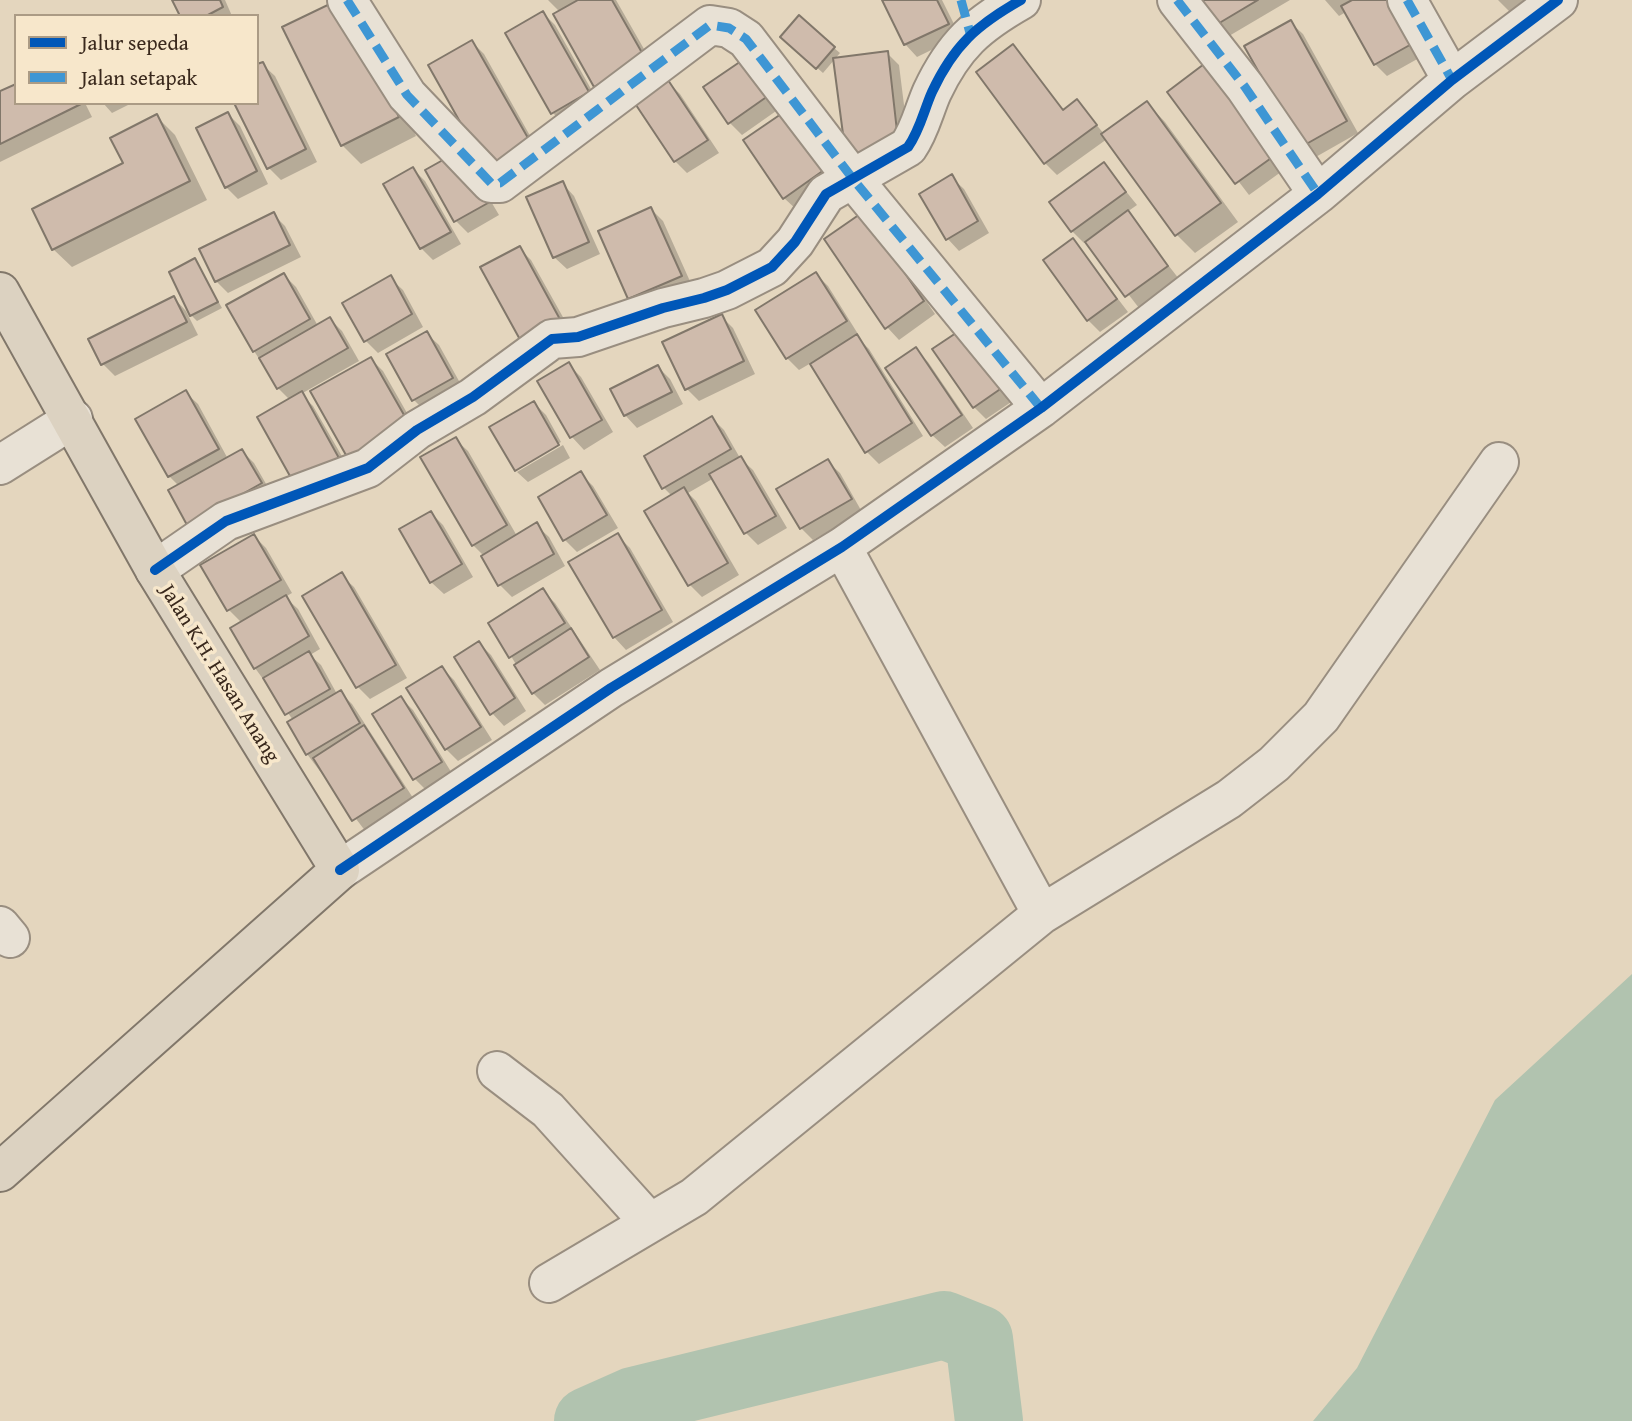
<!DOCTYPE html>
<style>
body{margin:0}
#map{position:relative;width:1632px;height:1421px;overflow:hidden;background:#e4d6be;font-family:"Gentium Book Plus",serif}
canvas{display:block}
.legend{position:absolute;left:14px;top:14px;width:245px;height:91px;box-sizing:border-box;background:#f7e7cb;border:2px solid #ab9b85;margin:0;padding:9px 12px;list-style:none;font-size:21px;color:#39281c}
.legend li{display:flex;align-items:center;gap:14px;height:35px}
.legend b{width:35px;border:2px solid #ab9b85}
</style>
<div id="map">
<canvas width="1632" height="1421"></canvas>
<ul class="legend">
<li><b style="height:9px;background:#0057b8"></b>Jalur sepeda</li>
<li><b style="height:9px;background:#3e96d4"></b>Jalan setapak</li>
</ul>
</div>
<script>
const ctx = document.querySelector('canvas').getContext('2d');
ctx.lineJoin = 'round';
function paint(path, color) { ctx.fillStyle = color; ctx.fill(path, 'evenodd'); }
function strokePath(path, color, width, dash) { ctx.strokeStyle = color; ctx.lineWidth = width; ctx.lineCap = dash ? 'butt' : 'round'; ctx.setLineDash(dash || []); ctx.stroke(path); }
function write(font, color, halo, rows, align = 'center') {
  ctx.font = font + ' "Gentium Book Plus",serif'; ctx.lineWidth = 7; ctx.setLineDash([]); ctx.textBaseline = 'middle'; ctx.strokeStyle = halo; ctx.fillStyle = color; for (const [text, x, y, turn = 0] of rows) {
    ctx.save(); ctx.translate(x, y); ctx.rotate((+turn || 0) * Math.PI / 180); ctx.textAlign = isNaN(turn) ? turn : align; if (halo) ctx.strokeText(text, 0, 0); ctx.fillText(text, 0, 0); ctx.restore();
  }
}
paint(new Path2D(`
 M 1632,974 L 1632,1421 L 1313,1421 L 1357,1368 L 1495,1100 Z`), '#b1c3af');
paint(new Path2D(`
 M 174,0 L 225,0 L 232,16 L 182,16 Z
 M 548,0 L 616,0 L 656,70 L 608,98 L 595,86 L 560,12 Z
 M 884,0 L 942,0 L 960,36 L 917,57 L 905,44 Z
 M 1203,0 L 1290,0 L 1229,36 L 1217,24 Z
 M 1325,0 L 1398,0 L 1428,53 L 1387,76 L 1375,64 L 1346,12 L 1339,16 Z
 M 1498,0 L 1533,0 L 1510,12 Z
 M 543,13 L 555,25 L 600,105 L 565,125 L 553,113 L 508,33 Z
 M 359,19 L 416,136 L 361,164 L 342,145 L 285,28 Z
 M 1290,22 L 1303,34 L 1358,133 L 1314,158 L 1302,146 Z
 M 472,42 L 484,54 L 542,157 L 489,169 Z
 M 788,42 L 834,48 L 840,53 L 823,73 Z
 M 1013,46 L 1064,111 L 1077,101 L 1104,134 L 1147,103 L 1165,122 L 1238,222 L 1195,253 L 1177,235 L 1107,139 L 1057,175 L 1045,163 Z
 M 887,53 L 899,65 L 911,161 L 860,168 Z
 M 750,57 L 786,104 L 742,135 L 730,123 Z
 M 262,64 L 275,76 L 317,162 L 281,180 L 269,168 L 257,103 Z
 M 668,82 L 680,94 L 719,153 L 687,173 L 675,161 Z
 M 1170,92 L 1292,164 L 1249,195 Z
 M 0,93 L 16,103 L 85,103 L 92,117 L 0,162 Z
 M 103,103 L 132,103 L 112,113 Z
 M 228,114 L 240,126 L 268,184 L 238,199 L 226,187 Z
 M 784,114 L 835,183 L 797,210 L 784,198 Z
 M 156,116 L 175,135 L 207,200 L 72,267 L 53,249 L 125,164 Z
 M 1104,164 L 1137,205 L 1127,212 L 1179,279 L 1139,308 L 1087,241 L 1084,243 L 1072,231 Z
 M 470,166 L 499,215 L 468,233 L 456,221 Z
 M 413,169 L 425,181 L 461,244 L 433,260 L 421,248 Z
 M 951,177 L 964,189 L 989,233 L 959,251 L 947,238 Z
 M 562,183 L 574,196 L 600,254 L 567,269 L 554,257 Z
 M 651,209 L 663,221 L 693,288 L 642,311 L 630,298 L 600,231 Z
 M 273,214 L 285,226 L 301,257 L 228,293 L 216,281 Z
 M 875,227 L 935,314 L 899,340 L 887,327 Z
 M 1073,240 L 1128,312 L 1100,332 L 1088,320 Z
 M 519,248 L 531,260 L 573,335 L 482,268 Z
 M 195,260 L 222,308 L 197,321 L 191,315 Z
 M 816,274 L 828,286 L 858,334 L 855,335 L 869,349 L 923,436 L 879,464 L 866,451 L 811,363 L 799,370 L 787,358 Z
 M 284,275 L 296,287 L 318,326 L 330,319 L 342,331 L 359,361 L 301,394 L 313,406 L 351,472 L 309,496 L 290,400 L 278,388 L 254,351 Z
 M 390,278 L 403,290 L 423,327 L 378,353 L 366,341 Z
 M 174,298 L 186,311 L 198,335 L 115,376 L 103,364 Z
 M 721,316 L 733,328 L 755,374 L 699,401 L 687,389 Z
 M 968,327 L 1020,396 L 986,419 L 974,407 Z
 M 426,333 L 439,345 L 464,390 L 426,412 L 414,400 Z
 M 916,350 L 928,362 L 973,428 L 945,447 L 932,435 Z
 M 371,359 L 383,371 L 423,441 L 312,392 Z
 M 569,365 L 581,377 L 613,432 L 584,450 L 572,437 L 539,382 Z
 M 658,367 L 670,379 L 683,404 L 637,428 L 625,415 L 612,390 Z
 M 185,392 L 198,404 L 228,459 L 242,451 L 254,463 L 273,496 L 201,536 L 179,486 L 169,476 L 137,420 Z
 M 534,403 L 546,415 L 561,442 L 517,468 L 517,471 L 491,428 Z
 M 712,418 L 724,430 L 740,458 L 753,470 L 787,528 L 758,545 L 746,533 L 714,478 L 688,493 L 696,501 L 739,575 L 702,597 L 690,585 L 647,511 L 672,496 L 664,488 Z
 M 455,439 L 468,451 L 517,536 L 536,525 L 549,537 L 565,566 L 512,597 L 500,585 L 484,556 L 473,545 Z
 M 563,445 L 570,458 L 528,482 L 517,472 Z
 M 827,461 L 840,473 L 862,512 L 813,540 L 801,528 L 779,490 Z
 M 580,473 L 593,486 L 618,528 L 577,552 L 565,540 Z
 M 431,513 L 443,525 L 473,577 L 444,594 L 431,582 Z
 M 254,536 L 266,548 L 292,593 L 285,597 L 298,609 L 320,649 L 310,655 L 321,665 L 337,694 L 340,692 L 352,704 L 415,801 L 366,832 L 307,754 L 293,720 L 255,668 L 242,623 L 229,610 Z
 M 618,536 L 630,548 L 673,622 L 626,650 L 614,637 Z
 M 341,575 L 354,587 L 407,678 L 370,699 L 358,687 Z
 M 543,591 L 555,603 L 600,670 L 545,705 L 533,693 L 511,656 Z
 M 479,643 L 491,655 L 526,711 L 504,726 L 492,713 Z
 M 442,668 L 454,680 L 492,740 L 458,761 L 446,749 Z
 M 401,698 L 413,710 L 453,775 L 427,791 L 415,779 L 374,715 Z`), '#0003');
strokePath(new Path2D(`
 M 588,1421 L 633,1401 L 944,1325 L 979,1339 L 989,1421`), '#b1c3af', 68);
const building = new Path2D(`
 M 172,0 L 220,0 L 223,7 L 206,16 L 180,16 Z
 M 338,0 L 342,0 L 399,117 L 341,146 L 282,27 Z
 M 578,0 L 612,0 L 645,58 L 594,87 L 553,14 Z
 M 882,0 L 937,0 L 949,24 L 904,45 Z
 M 1201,0 L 1258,0 L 1216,25 Z
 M 1352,0 L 1394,0 L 1417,41 L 1374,65 L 1341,6 Z
 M 543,11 L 589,92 L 551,114 L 505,33 Z
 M 799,15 L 835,47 L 816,69 L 780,37 Z
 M 1291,20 L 1347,121 L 1301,147 L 1244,46 Z
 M 472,40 L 532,145 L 487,170 L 428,65 Z
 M 1013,44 L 1063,110 L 1077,99 L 1097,125 L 1044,164 L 976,72 Z
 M 888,51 L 899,149 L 846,157 L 833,58 Z
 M 750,55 L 775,91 L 728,124 L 703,87 Z
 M 1212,58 L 1281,151 L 1235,184 L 1167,92 Z
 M 263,62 L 306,149 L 267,169 L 234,103 L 257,103 L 257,64 Z
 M 668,80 L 708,140 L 674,162 L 634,102 Z
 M 16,84 L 16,103 L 81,104 L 0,144 L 0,91 Z
 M 1147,101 L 1221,203 L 1175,236 L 1101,134 Z
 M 228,112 L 257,171 L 225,188 L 196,128 Z
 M 784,112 L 824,170 L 783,199 L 743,140 Z
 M 157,114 L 190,181 L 52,250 L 32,209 L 123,163 L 110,138 Z
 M 459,151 L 488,203 L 454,222 L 425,170 Z
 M 1104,162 L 1126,192 L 1071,232 L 1049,202 Z
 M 413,167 L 451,232 L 420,249 L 383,184 Z
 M 952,174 L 978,221 L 946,240 L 919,194 Z
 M 563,181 L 589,242 L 553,258 L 526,197 Z
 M 651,207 L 682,276 L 628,299 L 598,231 Z
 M 1128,210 L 1168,266 L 1125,297 L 1085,242 Z
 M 274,212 L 290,245 L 215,282 L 199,249 Z
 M 863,212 L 924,301 L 885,329 L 824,239 Z
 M 1073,238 L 1117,299 L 1087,321 L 1043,260 Z
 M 520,246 L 562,323 L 523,345 L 480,267 Z
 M 195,258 L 218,302 L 190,316 L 169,272 Z
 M 816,272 L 847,321 L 786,359 L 755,310 Z
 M 284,273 L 310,319 L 253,352 L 226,305 Z
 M 391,275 L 412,314 L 364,342 L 342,303 Z
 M 174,296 L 187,322 L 101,365 L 88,339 Z
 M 722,314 L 744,361 L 685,390 L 662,342 Z
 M 330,317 L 348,348 L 277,389 L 259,358 Z
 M 968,325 L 1009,383 L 973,408 L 932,349 Z
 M 427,331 L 453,378 L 412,401 L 386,354 Z
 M 857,334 L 912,423 L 865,453 L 810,364 Z
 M 916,347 L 962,415 L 931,436 L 885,368 Z
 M 371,357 L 412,429 L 351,464 L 310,391 Z
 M 569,362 L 602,420 L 570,438 L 537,381 Z
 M 658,365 L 672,392 L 624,416 L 610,389 Z
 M 186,390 L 219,449 L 168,477 L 135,419 Z
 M 302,391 L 340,460 L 295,485 L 257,417 Z
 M 534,401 L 559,445 L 515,471 L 489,427 Z
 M 712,416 L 731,449 L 662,489 L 644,456 Z
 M 456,437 L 507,525 L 472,546 L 420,457 Z
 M 242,449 L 262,483 L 187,525 L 168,490 Z
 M 741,456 L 776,516 L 744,534 L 709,474 Z
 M 828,459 L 852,499 L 800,529 L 776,489 Z
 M 581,471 L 607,515 L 563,541 L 538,497 Z
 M 684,487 L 728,563 L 688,586 L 644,511 Z
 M 431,511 L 462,564 L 430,583 L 399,529 Z
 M 537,522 L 554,554 L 498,586 L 481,556 Z
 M 618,533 L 662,610 L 613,638 L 568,562 Z
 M 254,534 L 281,580 L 227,611 L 200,565 Z
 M 342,572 L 396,665 L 356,688 L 302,596 Z
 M 543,588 L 565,623 L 509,658 L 488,623 Z
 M 286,595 L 309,636 L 254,669 L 230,628 Z
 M 571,628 L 589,657 L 532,694 L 514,665 Z
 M 479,641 L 515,698 L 490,715 L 454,657 Z
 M 309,651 L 330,689 L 285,715 L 263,678 Z
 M 442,666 L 481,727 L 445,750 L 406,688 Z
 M 341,690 L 360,723 L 306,755 L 287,722 Z
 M 401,696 L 442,762 L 413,780 L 372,714 Z
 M 364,725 L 404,788 L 352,821 L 313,758 Z`);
paint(building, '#cfbbac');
strokePath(building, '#81776a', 2);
const minor = new Path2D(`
 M 347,0 L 407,95 L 491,183 L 500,183 L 710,25 L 729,28 L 746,39 L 853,179 L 1041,408
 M 1177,0 L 1245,87 L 1318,194
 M 1407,0 L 1452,80
 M 0,465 L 73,419
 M 155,570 L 226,521 L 368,468 L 417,430 L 473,397 L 552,339 L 578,337 L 663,308 L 704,298 L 727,290 L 772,267 L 795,242 L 826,194 L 908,147 C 920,130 924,110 932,92 C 954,45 977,25 1021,0
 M 340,870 L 611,688 L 842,547 L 1041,408 L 1318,194 L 1452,80 L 1558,0
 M 1042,914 L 1229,799 L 1274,764 L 1321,717 L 1499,462
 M 0,926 L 10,938
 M 497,1071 L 548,1110 L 650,1223
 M 549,1283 L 694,1197 L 1042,914 L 842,547`);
const major = new Path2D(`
 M 0,292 L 155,570 L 340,870 L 0,1172`);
strokePath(minor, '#998e80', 42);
strokePath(major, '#81776a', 42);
strokePath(minor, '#e8e1d5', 38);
strokePath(major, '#dcd2c1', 38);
strokePath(new Path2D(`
 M 347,0 L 407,95 L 491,183 L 500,183 L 710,25 L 729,28 L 746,39 L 853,179 L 1041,408
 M 961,0 L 970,33
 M 1177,0 L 1245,87 L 1318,194
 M 1407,0 L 1452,80`), '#3e96d4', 9, [18, 9]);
strokePath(new Path2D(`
 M 155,570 L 226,521 L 368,468 L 417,430 L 473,397 L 552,339 L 578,337 L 663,308 L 704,298 L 727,290 L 772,267 L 795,242 L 826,194 L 908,147 C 920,130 924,110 932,92 C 954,45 977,25 1021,0
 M 340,870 L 611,688 L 842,547 L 1041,408 L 1318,194 L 1452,80 L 1558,0`), '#0057b8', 10);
write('21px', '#39281c', '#f7e7cb', [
 ["Jalan K.H. Hasan Anang",219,674,58]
]);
</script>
